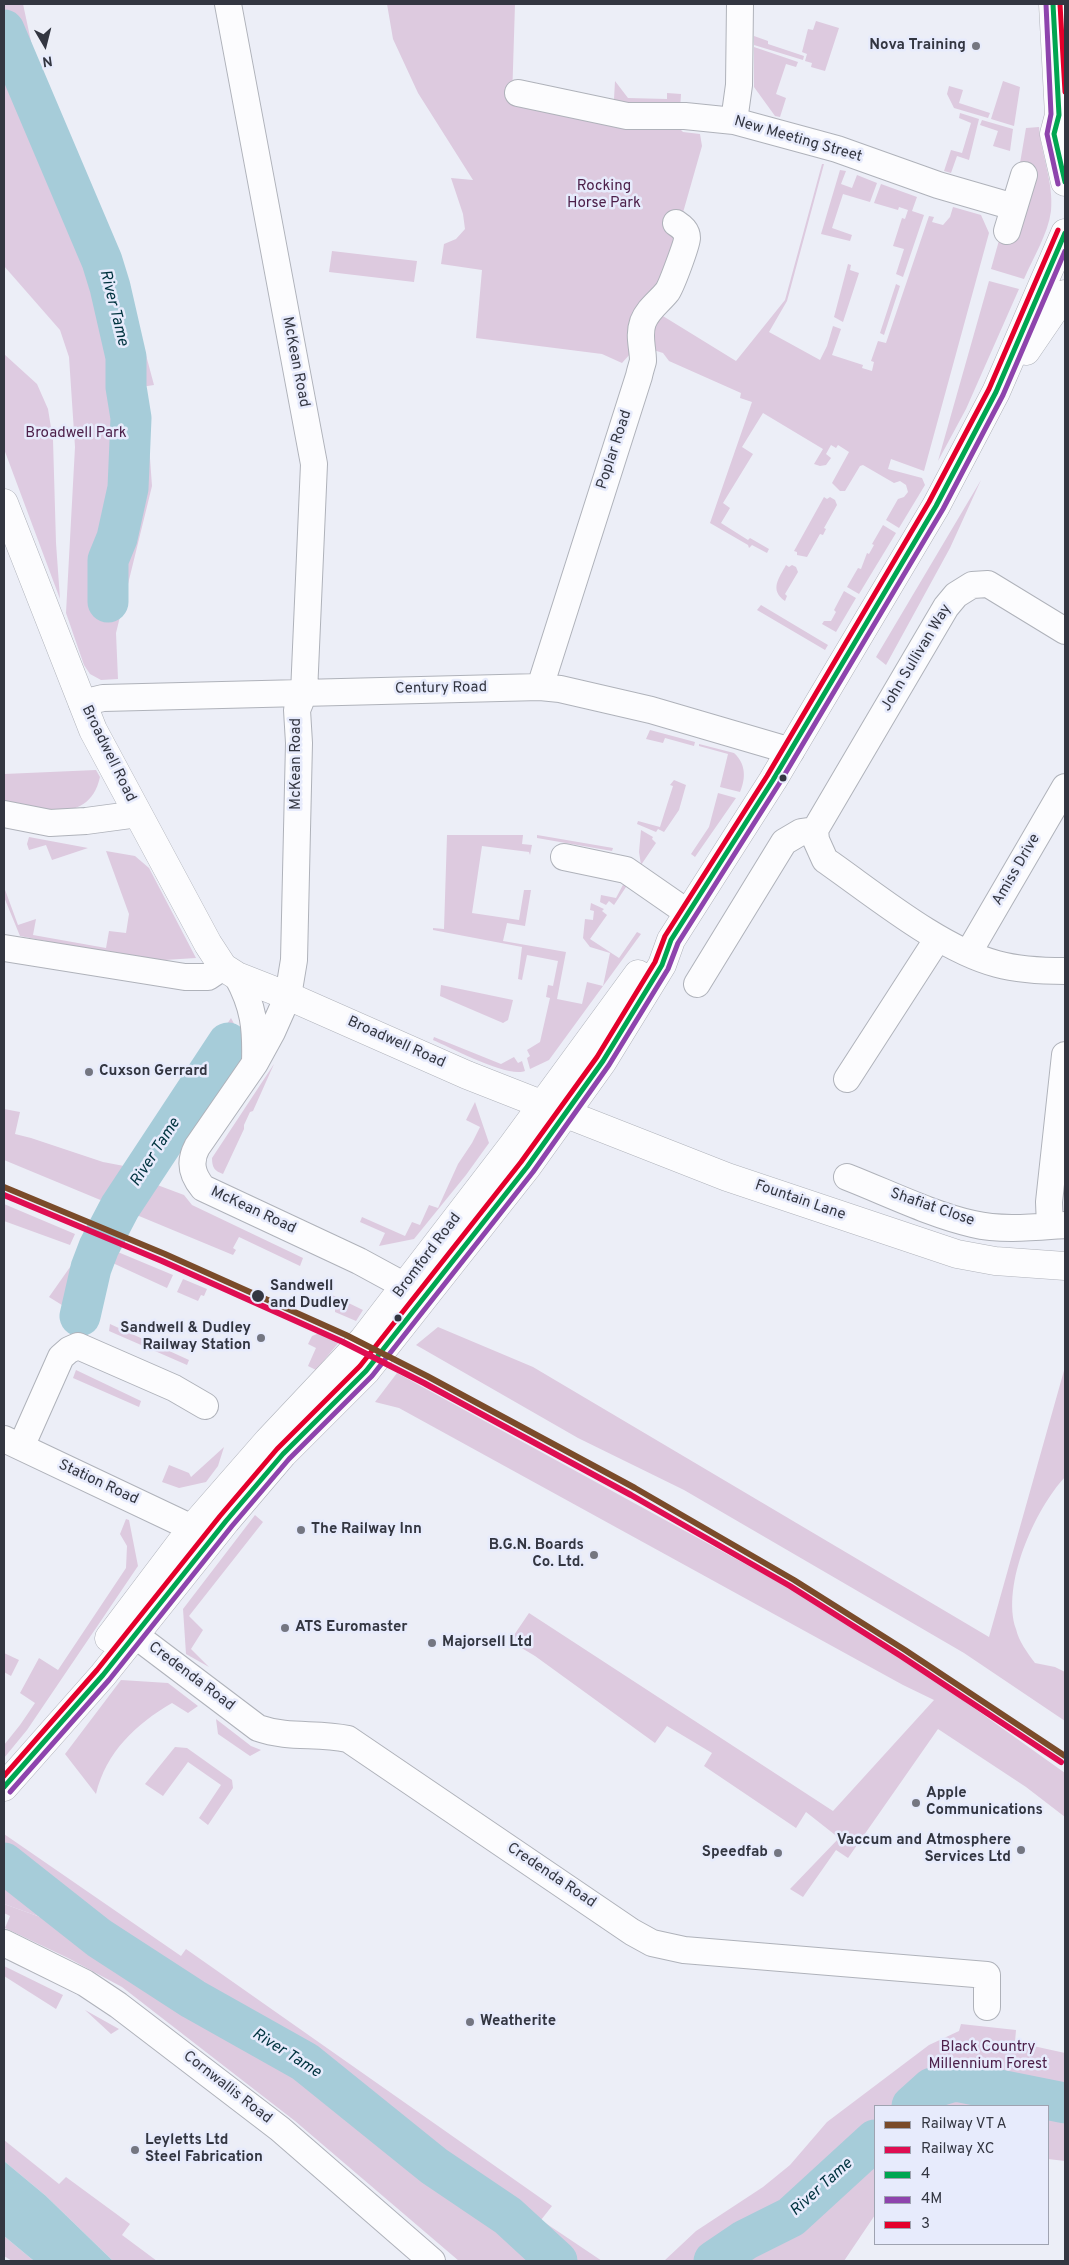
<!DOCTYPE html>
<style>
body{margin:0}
#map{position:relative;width:1069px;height:2265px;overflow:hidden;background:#eceef7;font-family:Overpass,sans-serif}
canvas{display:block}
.frame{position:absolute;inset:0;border:5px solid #333641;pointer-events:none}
.legend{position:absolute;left:874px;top:2105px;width:175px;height:140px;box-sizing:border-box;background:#e7ebfc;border:1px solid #9fa3b1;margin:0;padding:6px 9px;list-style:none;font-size:15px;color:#333641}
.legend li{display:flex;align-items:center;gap:10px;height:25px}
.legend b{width:25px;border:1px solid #9fa3b1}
.north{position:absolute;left:20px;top:20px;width:50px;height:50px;-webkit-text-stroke:4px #e7ebfc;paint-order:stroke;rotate:172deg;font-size:14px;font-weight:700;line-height:20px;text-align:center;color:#333641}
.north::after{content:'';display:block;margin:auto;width:18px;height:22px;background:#333641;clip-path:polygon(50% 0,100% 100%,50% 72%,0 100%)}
</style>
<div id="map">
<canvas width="1069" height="2265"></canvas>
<div class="frame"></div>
<ul class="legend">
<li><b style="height:6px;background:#7a4b2a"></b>Railway VT A</li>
<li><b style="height:6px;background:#df0d52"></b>Railway XC</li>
<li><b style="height:6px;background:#00a651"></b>4</li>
<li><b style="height:6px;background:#8e44ad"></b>4M</li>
<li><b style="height:6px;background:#e4002b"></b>3</li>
</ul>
<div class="north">N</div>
</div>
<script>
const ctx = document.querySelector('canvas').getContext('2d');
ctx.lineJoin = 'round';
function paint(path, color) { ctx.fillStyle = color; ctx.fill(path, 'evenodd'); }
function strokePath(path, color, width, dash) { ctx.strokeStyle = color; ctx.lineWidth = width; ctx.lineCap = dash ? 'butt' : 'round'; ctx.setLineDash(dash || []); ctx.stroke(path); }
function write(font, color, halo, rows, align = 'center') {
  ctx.font = font + ' Overpass,sans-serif'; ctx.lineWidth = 5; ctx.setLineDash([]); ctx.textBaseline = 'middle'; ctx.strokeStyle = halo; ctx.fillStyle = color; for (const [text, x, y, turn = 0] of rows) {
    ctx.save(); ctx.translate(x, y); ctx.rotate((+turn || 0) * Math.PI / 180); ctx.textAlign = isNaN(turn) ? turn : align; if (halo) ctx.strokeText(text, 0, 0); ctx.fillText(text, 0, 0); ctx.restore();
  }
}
paint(new Path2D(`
 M 387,4 L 515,4 L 512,100 L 679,128 L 683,132 L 700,134 L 702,146 L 682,216 L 678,239 L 631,353 L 622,363 L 602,354 L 476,338 L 482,270 L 441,264 L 444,244 L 456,239 L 465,229 L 463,214 L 451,178 L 473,180 L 418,93 L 393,39 Z
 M 816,21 L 839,28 L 825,71 L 811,67 L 812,63 L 805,61 L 807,54 L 802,52 L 808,29 L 813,30 Z
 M 754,36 L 768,41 L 768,44 L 804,56 L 803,60 L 754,45 Z
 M 754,47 L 798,62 L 796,67 L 786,64 L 776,94 L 786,98 L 780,117 L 775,116 L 754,87 Z
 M 615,81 L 628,98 L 667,99 L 667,93 L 681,94 L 680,111 L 619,106 L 614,99 Z
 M 1003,81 L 1020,87 L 1014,126 L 991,119 Z
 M 949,86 L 963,90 L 959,103 L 990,113 L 988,118 L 954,108 L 947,94 Z
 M 960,113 L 979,119 L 969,160 L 957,156 L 951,173 L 944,171 L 951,150 L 962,153 L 971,123 L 959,118 Z
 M 982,120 L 1013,129 L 1010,151 L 993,146 L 998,131 L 980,125 Z
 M 1039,127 C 1041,154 1054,183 1051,211 C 1048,234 1033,258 1024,279 L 991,269 L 1019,169 L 1026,128 Z
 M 822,164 L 824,164 L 787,301 L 769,332 L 820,360 L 827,346 L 833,326 L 841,329 L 832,355 L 863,365 L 862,368 L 872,371 L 874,362 L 871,361 L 878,341 L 886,343 L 929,216 L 934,217 L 932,222 L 943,225 L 950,217 L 953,207 L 981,215 L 989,233 L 924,471 L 891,459 L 888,469 L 922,478 L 925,485 L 899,528 L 886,520 L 898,499 L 904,497 L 908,492 L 906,485 L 900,481 L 894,483 L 863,465 L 860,466 L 845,491 L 840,491 L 832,483 L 849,452 L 838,445 L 836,448 L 831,445 L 826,454 L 831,458 L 826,465 L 820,466 L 814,464 L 823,449 L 763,413 L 742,447 L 753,454 L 723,503 L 730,508 L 721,523 L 748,540 L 750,538 L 769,549 L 767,553 L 752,545 L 749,548 L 748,545 L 710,523 L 752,402 L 740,398 L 741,393 L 669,361 L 663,353 L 647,348 L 658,313 L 736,361 L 785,300 Z
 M 840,170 L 846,171 L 841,184 L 852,188 L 857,175 L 877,183 L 870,202 L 843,194 L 832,228 L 852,235 L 850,241 L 821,234 Z
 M 881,184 L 917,197 L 912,211 L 924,215 L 903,277 L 896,274 L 904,249 L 893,246 L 902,218 L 905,219 L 908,210 L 899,207 L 898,210 L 874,203 Z
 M 332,251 L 417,261 L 414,282 L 329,272 Z
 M 848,264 L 851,265 L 850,270 L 859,273 L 843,322 L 834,317 Z
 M 989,281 L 1019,289 L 966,409 L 938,461 Z
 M 896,284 L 900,286 L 884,335 L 880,333 Z
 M 981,480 L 950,548 L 886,665 L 876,657 Z
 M 824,497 L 827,499 L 830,497 L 835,500 L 837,505 L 824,528 L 826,529 L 823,535 L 820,534 L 807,557 L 797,555 L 797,552 L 794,551 Z
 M 883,525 L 896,533 L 859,594 L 847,587 L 858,568 L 861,569 L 867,553 L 869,554 L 874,545 L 872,544 Z
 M 786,565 L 789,567 L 792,565 L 796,567 L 798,572 L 785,594 L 787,596 L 785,601 C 769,590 779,578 786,565 Z
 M 844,591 L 856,598 L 836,632 L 822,624 L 824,621 L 831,621 L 836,612 L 834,610 Z
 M 761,605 L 828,645 L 825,650 L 757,610 Z
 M 650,730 L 695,742 L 694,746 L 665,738 L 663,743 L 646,739 Z
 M 699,744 L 734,753 C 746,764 746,778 740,792 L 720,787 L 728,754 L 699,746 Z
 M 96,770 L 100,777 C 89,826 40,809 4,804 L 4,774 Z
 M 674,780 L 686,785 L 679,810 L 664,832 L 658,829 L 656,832 L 637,824 L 638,821 L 660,827 L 673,786 L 670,785 Z
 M 718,793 L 736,798 L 695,857 L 691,854 L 709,827 Z
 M 641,830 L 653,837 L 652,839 L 656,843 L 641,865 L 639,852 Z
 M 447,835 L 523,835 L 522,844 L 532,845 L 530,855 L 529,852 L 482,846 L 472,913 L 519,920 L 524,890 L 531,890 L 525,926 L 507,923 L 503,941 L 566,952 L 557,999 L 582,1004 L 587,982 L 603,986 L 610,953 L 590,947 L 583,938 L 585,919 L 593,920 L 594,911 L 590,910 L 591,903 L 604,909 L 602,911 L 607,915 L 590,939 L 619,958 L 637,932 L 641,934 L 549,1060 L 530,1069 L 527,1058 L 530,1056 L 527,1050 L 540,1042 L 550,998 L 546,997 L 548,985 L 553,986 L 558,961 L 527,955 L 522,980 L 518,979 L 522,947 L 433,930 L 433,928 L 444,929 Z
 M 537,835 L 543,836 L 613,848 L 612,851 L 537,838 Z
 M 29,837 L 88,848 L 52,860 L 46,845 L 29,850 L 27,844 Z
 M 106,851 L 135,856 L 149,868 L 196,958 L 149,961 L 20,936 L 4,897 L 4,887 L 18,925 L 36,919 L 33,935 L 106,948 L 109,931 L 126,933 L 129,914 Z
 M 625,881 L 628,884 L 614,905 L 609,901 L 606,905 L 600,902 L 601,895 L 616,898 Z
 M 441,985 L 513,1000 L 508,1020 L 503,1023 L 440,996 Z
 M 231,1018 L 240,1035 L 237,1050 L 162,1167 L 142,1153 Z
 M 434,1037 L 501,1064 L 514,1057 L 518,1063 L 522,1061 L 525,1071 C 508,1078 451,1048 433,1040 Z
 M 274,1064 L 253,1111 L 250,1112 L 244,1125 L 244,1129 L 223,1174 C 215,1171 212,1168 212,1158 Z
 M 475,1102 L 489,1143 L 466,1175 L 414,1239 L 379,1246 L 385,1233 L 360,1222 L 362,1217 L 405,1236 L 412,1222 L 420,1225 L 429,1205 L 438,1208 L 458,1164 L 472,1143 L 480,1127 L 466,1120 Z
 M 4,1109 L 20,1112 L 15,1134 L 31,1138 L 103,1162 L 124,1166 L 152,1183 L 184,1195 L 192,1205 L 303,1258 L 300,1266 L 239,1237 L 233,1248 L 236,1250 L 233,1255 L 4,1160 Z
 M 4,1204 L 75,1234 L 70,1245 L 4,1221 Z
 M 89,1240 L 173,1275 L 167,1288 L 104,1259 L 86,1320 L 49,1297 Z
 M 183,1279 L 207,1289 L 204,1296 L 201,1295 L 198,1301 L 177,1292 Z
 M 332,1295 L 363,1310 L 356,1321 L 335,1312 L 335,1302 L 330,1299 Z
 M 110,1324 L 189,1360 L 187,1365 L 109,1331 Z
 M 438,1327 L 533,1367 L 989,1637 L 1065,1367 L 1065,1477 C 1035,1509 1001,1585 1016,1629 C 1019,1642 1027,1652 1035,1663 L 1055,1667 L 1065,1672 L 1065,1721 L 964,1653 L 684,1490 L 578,1438 L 416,1345 Z
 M 322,1332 L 340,1341 L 316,1370 L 308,1366 L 316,1348 L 308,1344 L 312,1336 Z
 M 76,1370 L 141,1401 L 139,1407 L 73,1378 Z
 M 397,1373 L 800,1594 L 943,1686 L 1065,1773 L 1065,1817 L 1026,1787 L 938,1729 L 848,1858 L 836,1850 L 803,1897 L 790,1889 L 839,1838 L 806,1812 L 796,1828 L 704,1766 L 712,1753 L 667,1726 L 655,1743 L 535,1656 L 510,1641 L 529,1613 L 833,1811 L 934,1700 L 903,1685 L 399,1408 L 375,1402 Z
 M 224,1447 L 218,1466 L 206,1482 L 179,1488 L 162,1482 L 169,1465 L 189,1473 L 191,1477 Z
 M 255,1515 L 263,1522 L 189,1616 L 203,1630 L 191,1649 L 209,1667 L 186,1654 L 183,1609 Z
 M 126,1519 L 129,1520 L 138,1566 L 27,1730 L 4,1758 L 4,1745 L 20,1725 L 35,1703 L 20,1693 L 39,1658 L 58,1670 L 126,1568 L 127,1546 L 120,1534 Z
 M 4,1653 L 19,1660 L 11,1676 L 4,1672 Z
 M 121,1680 L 168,1683 L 198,1706 L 188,1713 L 172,1703 C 136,1724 106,1752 96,1794 L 65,1754 Z
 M 216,1719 L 251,1746 L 261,1750 L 250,1756 L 218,1734 Z
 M 175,1747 L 187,1748 L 232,1780 L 233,1788 L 208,1825 L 199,1818 L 221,1785 L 188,1762 L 163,1796 L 145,1784 Z
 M 4,1904 L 99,1938 L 193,1999 L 305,2062 L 434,2166 L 508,2216 L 557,2261 L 459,2261 L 295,2121 L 122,1987 L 68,1958 L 5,1928 L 10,1916 L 4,1913 Z
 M 4,1966 L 63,1995 L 56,2009 L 4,1976 Z
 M 85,2010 L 119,2029 L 111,2034 Z
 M 955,2081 L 1065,2103 L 1065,2161 L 1048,2159 L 1048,2106 L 912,2106 L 932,2088 Z
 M 875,2140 L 875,2215 L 844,2261 L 714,2261 L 745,2240 L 791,2217 Z
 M 4,2236 L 34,2261 L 12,2261 L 4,2256 Z`), '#ddcadf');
paint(new Path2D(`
 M 4,4 L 23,4 L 32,46 L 66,135 L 118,250 L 154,385 L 141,387 L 147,417 L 152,486 L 116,633 L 118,679 L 101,680 L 90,674 L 84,665 L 66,613 L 75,447 L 69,357 L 60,330 L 4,266 Z
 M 4,354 L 37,384 L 48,409 L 53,440 L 56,543 L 60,599 L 4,449 Z
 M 4,1834 L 181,1956 L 186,1949 L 552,2206 L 541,2220 L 602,2261 L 557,2261 L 508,2216 L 434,2166 L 305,2062 L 193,1999 L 99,1938 L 4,1904 Z
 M 961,2024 L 1016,2030 L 1015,2042 L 1065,2053 L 1065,2103 L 955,2081 L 932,2088 L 912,2106 L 875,2106 L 875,2140 L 791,2217 L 745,2240 L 714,2261 L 664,2261 L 696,2231 L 763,2187 L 790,2165 L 827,2122 L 929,2045 L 959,2031 Z
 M 4,2140 L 59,2184 L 66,2177 L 130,2224 L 122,2235 L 157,2261 L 113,2261 L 46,2196 L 4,2161 Z`), '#decbe1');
paint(new Path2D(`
 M 4,2161 L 46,2196 L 113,2261 L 34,2261 L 4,2236 Z`), '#a6ccd9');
strokePath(new Path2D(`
 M 4,30 L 102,261 L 110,287 L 126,357 L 126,387 L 131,418 L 128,488 L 117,538 L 108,560 L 108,602
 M 80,1316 L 91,1268 L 99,1247 L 120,1207 L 228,1043
 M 4,1863 L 99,1938 L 193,1999 L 305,2062 L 434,2166 L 508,2216 L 557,2261
 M 912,2106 L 932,2088 L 955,2081 L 1065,2103
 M 714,2261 L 745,2240 L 791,2217 L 875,2140`), '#a6ccd9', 41);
const street = new Path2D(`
 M 228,4 L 314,464 L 304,693 L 297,710 L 299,743 L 294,960 L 288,996 L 272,1032 L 255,1063 L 197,1147 C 189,1162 192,1175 203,1188 L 359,1261 L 405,1286
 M 518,93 L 627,116 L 685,116 L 734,121 L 837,149 L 938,185 L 1014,207
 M 734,121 L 739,85 L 740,4
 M 1007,231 L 1024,175
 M 1065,631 L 988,584 L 972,585 L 956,595 L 946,607 L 815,830 L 816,840 L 825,860 C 874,894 940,949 997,964 C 1019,970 1043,971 1065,971
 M 540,687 L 639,376 C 640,371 642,365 643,361 C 643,347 638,336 643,322 C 648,309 659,302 667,292 C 671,287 687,244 687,238 C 687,231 682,227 676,223
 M 82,703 L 103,698 L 540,687 L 560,689 L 651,710 L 791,751
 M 4,814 L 50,823 L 86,821 L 138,814
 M 564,857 L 626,870 L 688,913
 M 4,948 L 185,977 L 208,977 L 223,967
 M 969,952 L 1065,787
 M 237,976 C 254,1007 256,1028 255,1062
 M 697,984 L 784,842 L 801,832 L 815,830
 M 847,1079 L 938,938
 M 847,1177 C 888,1193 930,1214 973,1224 C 1002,1231 1036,1227 1065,1225
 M 1050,1226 L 1049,1202 L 1065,1055
 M 4,1439 L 192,1528
 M 21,1447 L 61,1357 L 69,1350 L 78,1346 L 174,1388 L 205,1406
 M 135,1635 L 258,1728 C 290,1739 316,1732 348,1739 L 632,1932 L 652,1943 L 684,1950 L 987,1975 L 987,2007
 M 4,1943 L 85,1983 L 118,2005 L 280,2129 L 432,2261`);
const secondary = new Path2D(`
 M 1053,4 L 1059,115 L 1054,134 L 1065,182
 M 4,503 L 93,730 L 208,944 L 223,967 L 237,976 L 288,996 L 467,1075 L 727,1177 L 957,1254 L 995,1261 L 1065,1266`);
const primary = new Path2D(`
 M 1026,351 L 1065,294
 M 109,1638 L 192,1528 L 268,1441 L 363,1340 L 512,1146 L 638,974
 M 4,1787 L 103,1675 L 226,1521 L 283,1454 L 366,1371 L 527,1167 L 603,1061 L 662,965 L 671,940 L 773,780 L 936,506 L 996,392 L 1065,233`);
strokePath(street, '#afb2ba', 28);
strokePath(secondary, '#afb2ba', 29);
strokePath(primary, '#afb2ba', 29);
strokePath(street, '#fcfcfe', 26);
strokePath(secondary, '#fcfcfe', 28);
strokePath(primary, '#fcfcfe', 28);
strokePath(new Path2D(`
 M 1053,4 L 1059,115 L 1054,134 L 1065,182
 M 4,1787 L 103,1675 L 226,1521 L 283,1454 L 366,1371 L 527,1167 L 603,1061 L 662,965 L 671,940 L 773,780 L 936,506 L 996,392 L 1065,233`), '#00a651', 5);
strokePath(new Path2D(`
 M 1046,4 L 1051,114 L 1047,134 L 1058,184
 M 10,1792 L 109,1680 L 232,1526 L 289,1459 L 372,1376 L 533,1172 L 609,1065 L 668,969 L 678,943 L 779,784 L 943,509 L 1003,395 L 1065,251`), '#8e44ad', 5);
strokePath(new Path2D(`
 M 1060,4 L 1065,92
 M 4,1776 L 97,1670 L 220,1516 L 277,1449 L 360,1366 L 521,1162 L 597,1057 L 655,962 L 665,936 L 767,776 L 929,502 L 989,389 L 1058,230`), '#e4002b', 5);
strokePath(new Path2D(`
 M 4,1187 L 165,1254 L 346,1335 L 427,1376 L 635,1488 L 794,1580 L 905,1650 L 1065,1756`), '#7a4b2a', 6);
strokePath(new Path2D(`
 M 4,1195 L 162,1261 L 343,1342 L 424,1383 L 631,1495 L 790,1586 L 901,1656 L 1061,1762`), '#df0d52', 6);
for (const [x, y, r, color] of [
 [976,46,5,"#747681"],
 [783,778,4.5,"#333641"],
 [89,1072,5,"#747681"],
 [258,1296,7,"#333641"],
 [398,1318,4.5,"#333641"],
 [261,1338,5,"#747681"],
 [301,1530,5,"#747681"],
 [594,1555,5,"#747681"],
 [285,1628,5,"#747681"],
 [432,1643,5,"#747681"],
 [916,1803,5,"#747681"],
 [1021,1850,5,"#747681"],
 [778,1853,5,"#747681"],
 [470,2022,5,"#747681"],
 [135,2150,5,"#747681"]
]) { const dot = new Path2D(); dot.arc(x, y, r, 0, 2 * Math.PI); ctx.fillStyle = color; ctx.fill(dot); strokePath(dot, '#e7ebfc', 2); }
write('bold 15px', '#333641', '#e7ebfc', [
 ["Nova Training",966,46,"right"],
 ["Cuxson Gerrard",99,1072],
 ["Sandwell & Dudley",251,1329,"right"],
 ["Railway Station",251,1346,"right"],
 ["The Railway Inn",311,1530],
 ["B.G.N. Boards",584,1546,"right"],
 ["Co. Ltd.",584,1563,"right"],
 ["ATS Euromaster",295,1628],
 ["Majorsell Ltd",442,1643],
 ["Apple",926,1794],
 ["Communications",926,1811],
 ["Vaccum and Atmosphere",1011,1841,"right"],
 ["Services Ltd",1011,1858,"right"],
 ["Speedfab",768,1853,"right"],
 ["Weatherite",480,2022],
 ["Leyletts Ltd",145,2141],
 ["Steel Fabrication",145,2158]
], 'left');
write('15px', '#333641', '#e7ebfc', [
 ["New Meeting Street",798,140,16],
 ["McKean Road",295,362,79],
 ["Poplar Road",615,450,-72],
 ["John Sullivan Way",917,658,-59],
 ["Century Road",441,689,-1],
 ["Broadwell Road",108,754,64],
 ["McKean Road",297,764,-90],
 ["Amiss Drive",1017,870,-60],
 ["Broadwell Road",396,1043,24],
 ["Fountain Lane",800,1201,19],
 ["Shafiat Close",932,1208,19],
 ["McKean Road",253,1211,25],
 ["Bromford Road",428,1256,-53],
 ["Station Road",98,1483,25],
 ["Credenda Road",191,1677,37],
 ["Credenda Road",551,1876,34],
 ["Cornwallis Road",227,2088,38]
]);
write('15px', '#4d204a', '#e7ebfc', [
 ["Rocking",604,187],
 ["Horse Park",604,204],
 ["Broadwell Park",76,434],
 ["Black Country",988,2048],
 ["Millennium Forest",988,2065]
]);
write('bold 15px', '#333641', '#e7ebfc', [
 ["Sandwell",270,1287],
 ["and Dudley",270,1304]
], 'left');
write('italic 16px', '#00333f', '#e7ebfc', [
 ["River Tame",113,308,76],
 ["River Tame",156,1153,-57],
 ["River Tame",286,2054,32],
 ["River Tame",822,2188,-42]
]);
</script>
